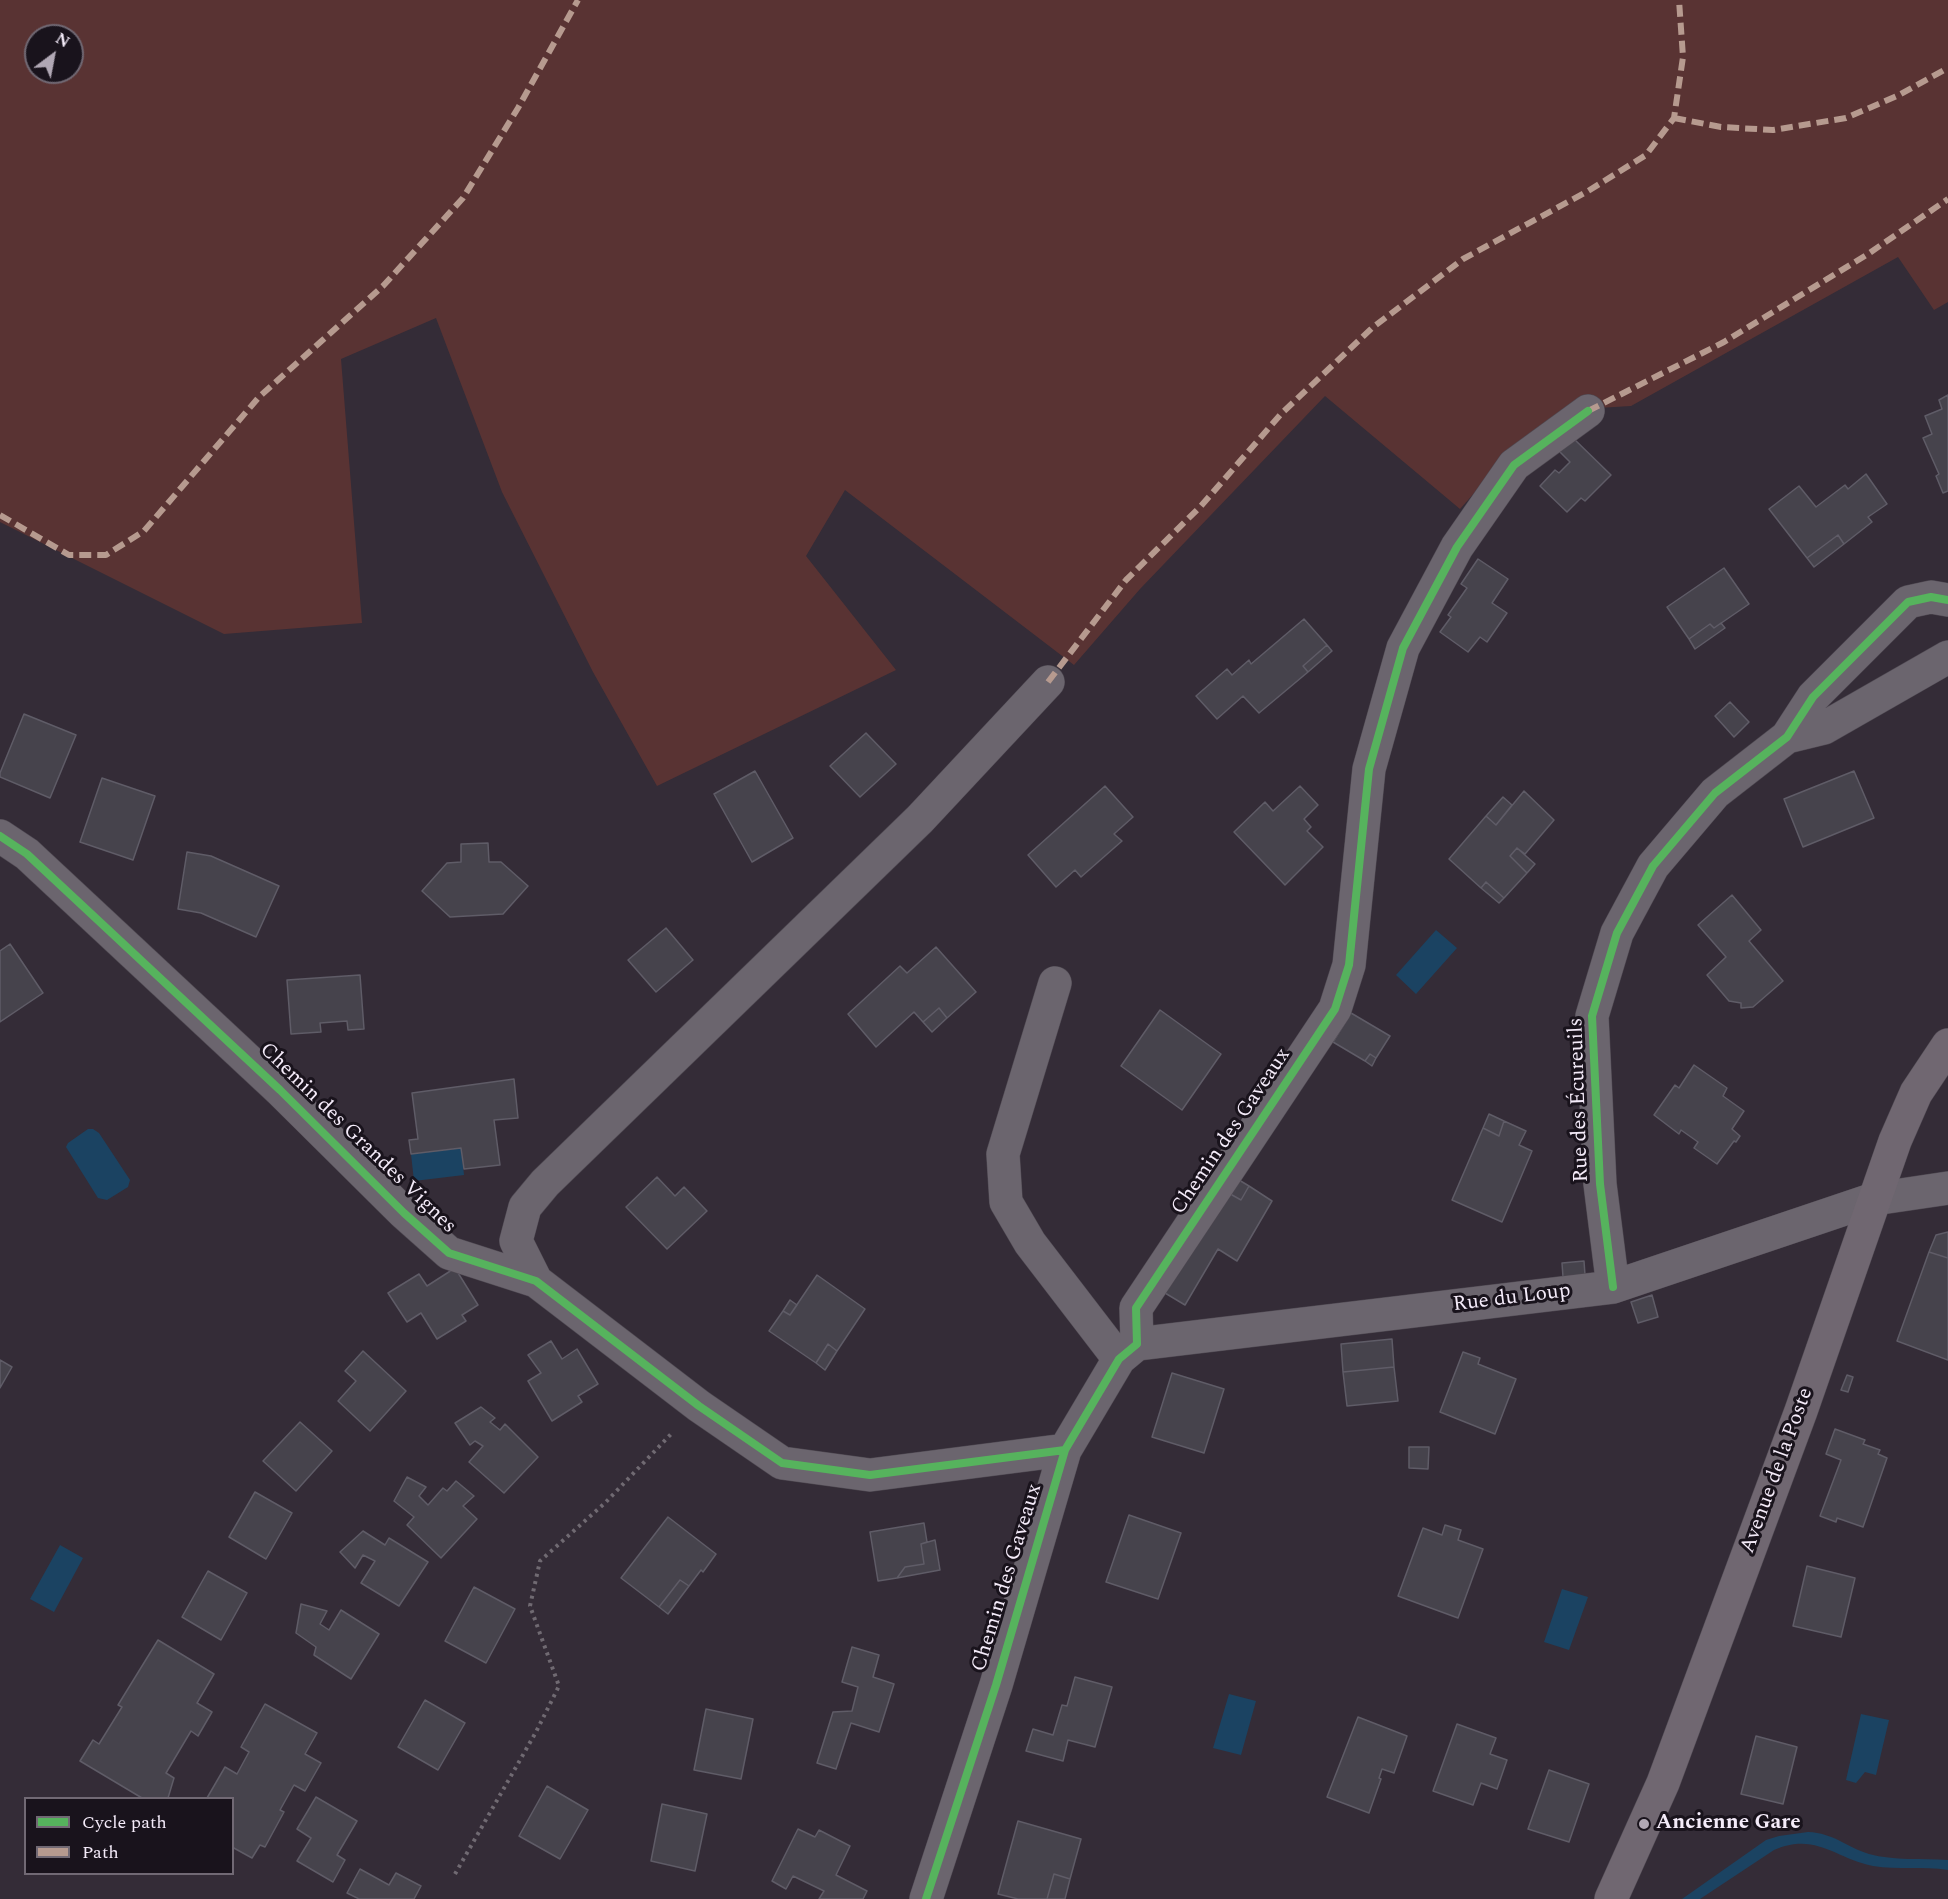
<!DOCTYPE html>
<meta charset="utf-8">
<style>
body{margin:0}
#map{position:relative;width:1948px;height:1899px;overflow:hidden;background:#342c37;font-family:Spectral,serif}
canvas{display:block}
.legend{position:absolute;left:24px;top:1797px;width:210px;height:78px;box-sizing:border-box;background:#19131c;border:2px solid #716974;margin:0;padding:8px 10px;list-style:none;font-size:18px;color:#f4ebf9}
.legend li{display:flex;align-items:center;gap:12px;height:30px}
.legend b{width:30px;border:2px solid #716974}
.north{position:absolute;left:24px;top:24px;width:60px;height:60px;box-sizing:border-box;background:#19131c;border:2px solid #716974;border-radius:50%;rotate:32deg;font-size:16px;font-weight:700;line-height:24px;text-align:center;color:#f4ebf9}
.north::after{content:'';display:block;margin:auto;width:21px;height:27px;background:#b1a8b5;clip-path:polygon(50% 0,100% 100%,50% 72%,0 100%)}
</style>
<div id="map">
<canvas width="1948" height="1899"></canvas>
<ul class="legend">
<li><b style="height:8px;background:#56b35d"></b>Cycle path</li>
<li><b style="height:8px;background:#b69a8f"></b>Path</li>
</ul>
<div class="north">N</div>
</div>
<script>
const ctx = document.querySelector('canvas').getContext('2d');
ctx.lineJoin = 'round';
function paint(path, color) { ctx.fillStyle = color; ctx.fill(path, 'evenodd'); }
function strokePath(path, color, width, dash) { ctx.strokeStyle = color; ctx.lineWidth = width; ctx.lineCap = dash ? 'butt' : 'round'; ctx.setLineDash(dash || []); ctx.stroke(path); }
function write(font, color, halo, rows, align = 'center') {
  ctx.font = font + ' Spectral,serif'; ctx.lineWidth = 6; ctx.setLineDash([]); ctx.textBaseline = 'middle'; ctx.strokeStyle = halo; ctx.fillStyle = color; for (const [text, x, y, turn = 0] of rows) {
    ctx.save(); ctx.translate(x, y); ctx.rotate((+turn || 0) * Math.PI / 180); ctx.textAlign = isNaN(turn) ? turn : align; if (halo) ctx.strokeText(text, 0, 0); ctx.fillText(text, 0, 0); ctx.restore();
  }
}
paint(new Path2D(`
 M 0,0 L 1948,0 L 1948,302 L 1934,310 L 1898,257 L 1631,406 L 1564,410 L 1508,455 L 1460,509 L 1325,396 L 1140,589 L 1074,665 L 845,490 L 806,556 L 896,670 L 657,786 L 593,672 L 502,492 L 436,318 L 341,359 L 362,623 L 224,634 L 0,522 ZM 36,36 L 72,36 L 72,72 L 36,72 Z`), '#593333');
paint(new Path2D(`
 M 1436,930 L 1457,948 L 1416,994 L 1396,975 Z
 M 88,1129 L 93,1129 L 99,1133 L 130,1180 L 128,1187 L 107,1200 L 98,1198 L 66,1147 L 68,1143 Z
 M 461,1148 L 464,1175 L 414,1181 L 411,1154 Z
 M 60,1545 L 83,1558 L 54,1612 L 30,1599 Z
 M 1562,1589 L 1588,1597 L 1569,1650 L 1544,1642 Z
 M 1229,1694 L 1256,1701 L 1241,1755 L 1213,1748 Z
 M 1861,1714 L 1889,1720 L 1876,1775 L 1865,1772 L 1856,1783 L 1846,1780 Z
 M 1808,1832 C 1834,1833 1846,1847 1869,1854 C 1894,1861 1922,1858 1948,1860 L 1948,1870 C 1923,1866 1898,1870 1873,1866 C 1834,1858 1816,1832 1774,1850 L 1700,1899 L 1682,1899 L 1766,1840 L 1779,1836 Z`), '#1b4362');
const building = new Path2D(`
 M 1948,395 L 1948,491 L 1943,493 L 1936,476 L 1939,474 L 1923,438 L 1932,434 L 1925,416 L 1942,409 L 1939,400 Z
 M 1572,437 L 1611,475 L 1585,501 L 1581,498 L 1567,512 L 1540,486 L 1555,470 L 1559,473 L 1570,462 L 1559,451 Z
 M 1866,474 L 1887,504 L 1868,517 L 1872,522 L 1844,544 L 1838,535 L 1807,558 L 1769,509 L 1799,486 L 1816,507 L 1845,485 L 1848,489 Z
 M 1838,535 L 1844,544 L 1814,567 L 1807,558 Z
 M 1478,559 L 1508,579 L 1492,603 L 1507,613 L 1487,642 L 1480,637 L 1468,652 L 1440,632 L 1451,617 L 1448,615 L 1467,588 L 1461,584 Z
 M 1724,568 L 1749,604 L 1714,628 L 1710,624 L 1689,639 L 1667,607 Z
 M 1304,619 L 1327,645 L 1303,666 L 1308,672 L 1259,713 L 1243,696 L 1217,719 L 1196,696 L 1227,669 L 1232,675 L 1249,660 L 1251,664 Z
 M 1721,623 L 1725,628 L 1695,649 L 1689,639 L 1710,624 L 1714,628 Z
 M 1327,645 L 1332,651 L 1308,672 L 1303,666 Z
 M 1730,702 L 1749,722 L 1734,737 L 1715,716 Z
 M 24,714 L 76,735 L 50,798 L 0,777 L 0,773 Z
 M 866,733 L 896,764 L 860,797 L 830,766 Z
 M 755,771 L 793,838 L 752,862 L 714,794 Z
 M 1854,771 L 1874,818 L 1803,847 L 1784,799 Z
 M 102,778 L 155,796 L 133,860 L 80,842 Z
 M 1105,786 L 1133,817 L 1114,834 L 1122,841 L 1081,877 L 1075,870 L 1056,887 L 1028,855 Z
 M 1300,786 L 1318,805 L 1304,819 L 1311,827 L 1307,831 L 1323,847 L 1285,885 L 1234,832 L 1265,802 L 1273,811 Z
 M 1524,791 L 1554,820 L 1525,854 L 1517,848 L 1510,856 L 1527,873 L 1504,898 L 1486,882 L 1481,888 L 1449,859 L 1486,816 L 1496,825 Z
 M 1503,797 L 1512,805 L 1496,825 L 1486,816 Z
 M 488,843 L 489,862 L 501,862 L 528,886 L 503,914 L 450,917 L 422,891 L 447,863 L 461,862 L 461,844 Z
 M 1517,848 L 1535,864 L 1527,873 L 1510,856 Z
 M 187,852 L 211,856 L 279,886 L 256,937 L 201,913 L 178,909 Z
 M 1486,882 L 1504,898 L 1499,903 L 1481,888 Z
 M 1732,895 L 1761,930 L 1749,941 L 1783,981 L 1753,1007 L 1741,1008 L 1741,1003 L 1729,1001 L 1707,975 L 1726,957 L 1698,925 Z
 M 666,928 L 693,960 L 656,992 L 628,960 Z
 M 10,944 L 43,993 L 0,1022 L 0,951 Z
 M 936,947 L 976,992 L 947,1018 L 939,1008 L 923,1022 L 914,1012 L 876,1047 L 848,1014 L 900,966 L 907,973 Z
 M 360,975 L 364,1029 L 348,1030 L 347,1021 L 320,1023 L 321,1032 L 291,1034 L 287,980 Z
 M 939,1008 L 947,1018 L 932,1032 L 923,1022 Z
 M 1160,1010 L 1221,1054 L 1182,1110 L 1121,1066 Z
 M 1351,1013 L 1390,1036 L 1376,1058 L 1370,1054 L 1365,1061 L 1333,1042 Z
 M 1370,1054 L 1376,1058 L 1372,1066 L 1365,1061 Z
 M 1694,1065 L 1727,1088 L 1723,1096 L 1744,1111 L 1732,1129 L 1740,1136 L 1736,1142 L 1734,1141 L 1717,1164 L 1694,1148 L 1698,1142 L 1681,1130 L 1679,1134 L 1654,1115 L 1675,1085 L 1679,1088 Z
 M 514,1079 L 518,1118 L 494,1120 L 500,1165 L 464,1169 L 461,1148 L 411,1154 L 409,1140 L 418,1139 L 412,1093 Z
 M 1489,1114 L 1504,1121 L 1499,1136 L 1483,1128 Z
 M 1504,1121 L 1526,1131 L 1519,1145 L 1532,1151 L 1502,1222 L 1452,1200 L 1483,1128 L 1499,1136 Z
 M 657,1177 L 675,1196 L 684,1187 L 707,1211 L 667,1249 L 626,1207 Z
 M 1234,1177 L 1249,1186 L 1241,1200 L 1225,1191 Z
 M 1249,1186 L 1272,1201 L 1237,1261 L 1218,1249 L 1185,1305 L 1155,1287 L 1225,1191 L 1241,1200 Z
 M 1948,1232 L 1948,1258 L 1929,1252 L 1936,1235 Z
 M 1929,1252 L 1948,1258 L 1948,1360 L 1897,1341 Z
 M 1584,1261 L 1585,1275 L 1563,1277 L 1562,1263 Z
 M 455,1268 L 478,1305 L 462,1315 L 466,1321 L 437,1339 L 421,1313 L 407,1322 L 388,1293 L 419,1274 L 427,1286 Z
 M 817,1275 L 865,1309 L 837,1351 L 828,1344 L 816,1363 L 769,1331 L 783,1311 L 790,1315 Z
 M 1652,1295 L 1658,1317 L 1638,1323 L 1631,1302 Z
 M 790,1300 L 797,1305 L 790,1315 L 783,1311 Z
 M 1392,1339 L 1394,1367 L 1343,1372 L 1341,1344 Z
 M 551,1341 L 562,1359 L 577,1349 L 598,1384 L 578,1396 L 582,1402 L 552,1421 L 528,1381 L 541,1373 L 528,1355 Z
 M 828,1344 L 837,1351 L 825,1370 L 816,1363 Z
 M 363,1351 L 406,1391 L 370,1431 L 338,1401 L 356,1381 L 345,1371 Z
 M 1463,1352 L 1480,1358 L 1478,1364 L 1516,1379 L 1495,1434 L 1440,1412 Z
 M 0,1360 L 12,1367 L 0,1388 Z
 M 1394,1367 L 1398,1401 L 1347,1406 L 1343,1372 Z
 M 1172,1373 L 1224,1389 L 1204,1453 L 1152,1437 Z
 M 1847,1375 L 1853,1377 L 1848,1392 L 1841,1390 Z
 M 481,1407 L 495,1418 L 490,1422 L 500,1430 L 505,1424 L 538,1457 L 504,1493 L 469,1462 L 483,1446 L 475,1441 L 470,1445 L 455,1423 Z
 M 300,1422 L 332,1451 L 296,1491 L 263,1461 Z
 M 1835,1429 L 1865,1440 L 1863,1444 L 1880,1450 L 1878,1454 L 1887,1458 L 1863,1527 L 1837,1518 L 1836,1522 L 1820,1516 L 1841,1460 L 1826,1454 Z
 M 1409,1447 L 1429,1447 L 1428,1469 L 1409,1468 Z
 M 407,1477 L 426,1487 L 419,1496 L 428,1505 L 443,1488 L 447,1491 L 456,1481 L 474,1496 L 463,1506 L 477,1519 L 441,1558 L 407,1525 L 414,1517 L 394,1501 Z
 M 255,1492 L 292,1513 L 266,1559 L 229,1537 Z
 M 1129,1515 L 1181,1533 L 1158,1599 L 1106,1582 Z
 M 668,1517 L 716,1554 L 703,1572 L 701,1570 L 689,1586 L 680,1580 L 659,1607 L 621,1578 Z
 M 924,1523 L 927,1542 L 921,1544 L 924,1564 L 905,1567 L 897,1578 L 878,1581 L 870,1532 Z
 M 1445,1525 L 1461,1530 L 1458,1540 L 1483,1549 L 1458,1618 L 1398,1596 L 1423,1528 L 1442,1535 Z
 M 363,1531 L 385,1545 L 389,1538 L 428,1562 L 399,1606 L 361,1583 L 375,1561 L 363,1555 L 355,1568 L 340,1552 Z
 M 935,1540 L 940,1570 L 897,1578 L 905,1567 L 924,1564 L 921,1544 Z
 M 1807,1566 L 1855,1578 L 1841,1637 L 1793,1626 Z
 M 208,1571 L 247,1593 L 221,1640 L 182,1617 Z
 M 680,1580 L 689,1586 L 668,1614 L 659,1607 Z
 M 474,1587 L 515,1609 L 486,1663 L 445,1641 Z
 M 301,1604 L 327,1611 L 320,1624 L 329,1630 L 341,1610 L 379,1634 L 351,1679 L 314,1655 L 316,1647 L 296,1633 Z
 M 158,1640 L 214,1674 L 197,1703 L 212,1712 L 198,1736 L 191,1731 L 166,1773 L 174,1778 L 168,1798 L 142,1798 L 80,1761 L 93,1740 L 99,1744 L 122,1707 L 118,1705 Z
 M 852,1647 L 879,1655 L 873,1677 L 894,1684 L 879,1732 L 851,1723 L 836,1769 L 817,1763 L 833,1712 L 852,1711 L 858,1687 L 842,1682 Z
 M 1075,1677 L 1112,1687 L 1095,1747 L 1068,1740 L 1063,1761 L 1026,1751 L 1033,1729 L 1053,1735 L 1062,1705 L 1067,1706 Z
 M 425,1700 L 465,1723 L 438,1770 L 398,1747 Z
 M 265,1704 L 317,1733 L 305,1754 L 321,1763 L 305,1791 L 294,1785 L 280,1810 L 284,1812 L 265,1847 L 260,1845 L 252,1858 L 232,1847 L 232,1798 L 207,1798 L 225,1767 L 237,1774 L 249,1752 L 241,1747 Z
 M 706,1709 L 753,1719 L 741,1779 L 694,1770 Z
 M 1358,1717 L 1407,1736 L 1394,1773 L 1382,1769 L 1379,1778 L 1381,1779 L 1369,1813 L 1327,1797 Z
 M 1457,1724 L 1496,1738 L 1490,1754 L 1507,1760 L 1497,1789 L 1481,1783 L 1473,1805 L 1433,1791 Z
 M 1756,1736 L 1797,1747 L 1783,1804 L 1741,1794 Z
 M 1549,1770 L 1589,1784 L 1569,1842 L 1528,1829 Z
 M 547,1786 L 588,1810 L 560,1859 L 519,1836 Z
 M 316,1797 L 357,1821 L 337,1855 L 345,1860 L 333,1882 L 297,1861 L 311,1838 L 297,1829 Z
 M 662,1804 L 707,1814 L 695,1871 L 651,1861 Z
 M 1018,1821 L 1081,1839 L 1070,1879 L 1054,1874 L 1047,1899 L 1018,1899 L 998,1894 Z
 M 798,1829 L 815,1837 L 819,1830 L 850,1846 L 836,1875 L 867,1891 L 863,1899 L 819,1899 L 824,1891 L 793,1876 L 786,1889 L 772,1881 Z
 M 360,1869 L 389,1885 L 396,1873 L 421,1886 L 414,1899 L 359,1899 L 347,1893 Z
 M 1054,1874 L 1070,1879 L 1065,1899 L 1047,1899 Z`);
paint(building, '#46434c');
strokePath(building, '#5f5c67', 1.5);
const minor = new Path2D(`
 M 1787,737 L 1824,728 L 1948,657
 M 0,836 L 27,854 L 280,1090 L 404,1213 L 449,1253 L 536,1281 L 699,1406 L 782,1463 L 870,1475 L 1065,1450
 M 1055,983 L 1003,1154 L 1006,1202 L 1030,1243 L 1119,1359
 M 536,1281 L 516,1241 L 525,1207 L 545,1183 L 920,819 L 1048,682
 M 1613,1287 L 1600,1184 L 1592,1016 L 1617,933 L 1653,866 L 1715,793 L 1787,737 L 1813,697 L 1908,602 L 1931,597 L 1948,600
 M 1137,1344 L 1613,1287 L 1874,1199 L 1948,1188
 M 926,1899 L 996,1685 L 1065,1450 L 1119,1359 L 1137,1344 L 1136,1308 L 1335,1009 L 1349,965 L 1369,769 L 1403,648 L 1457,547 L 1514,465 L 1588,411`);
const major = new Path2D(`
 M 1611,1899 L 1663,1783 L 1801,1411 L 1895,1141 L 1916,1093 L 1948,1045`);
strokePath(minor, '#4f4952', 34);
strokePath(major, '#4f4952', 34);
strokePath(new Path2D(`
 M 455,1874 L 536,1732 L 559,1686 L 530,1606 L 540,1561 L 605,1503 L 673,1432`), '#706a72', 4, [3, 4.5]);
strokePath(minor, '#6b656e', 33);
strokePath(major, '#706771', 33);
strokePath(new Path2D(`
 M 1674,118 L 1721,127 L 1773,130 L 1846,118 L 1897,96 L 1948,68
 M 1588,411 L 1724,342 L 1868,254 L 1948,199
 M 0,515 L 69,555 L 106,555 L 144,531 L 259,397 L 383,286 L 463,198 L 518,108 L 578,0
 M 1048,682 L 1126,580 L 1201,506 L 1281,414 L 1372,328 L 1463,259 L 1588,191 L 1646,155 L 1674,118 L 1683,57 L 1679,0`), '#b69a8f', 6, [12, 6]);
strokePath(new Path2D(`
 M 0,836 L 27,854 L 280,1090 L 404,1213 L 449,1253 L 536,1281 L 699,1406 L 782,1463 L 870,1475 L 1065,1450
 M 1613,1287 L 1600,1184 L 1592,1016 L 1617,933 L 1653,866 L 1715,793 L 1787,737 L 1813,697 L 1908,602 L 1931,597 L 1948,600
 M 926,1899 L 996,1685 L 1065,1450 L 1119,1359 L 1137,1344 L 1136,1308 L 1335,1009 L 1349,965 L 1369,769 L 1403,648 L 1457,547 L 1514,465 L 1588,411`), '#56b35d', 8);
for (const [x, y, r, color] of [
 [1644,1824,6,"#b1a8b5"]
]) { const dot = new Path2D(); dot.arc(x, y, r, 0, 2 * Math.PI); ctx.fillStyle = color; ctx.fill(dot); strokePath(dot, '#19131c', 2); }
write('21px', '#f4ebf9', '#19131c', [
 ["Rue des Écureuils",1580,1100,-92],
 ["Chemin des Gaveaux",1232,1132,-56],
 ["Chemin des Grandes Vignes",357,1139,44],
 ["Rue du Loup",1512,1299,-7],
 ["Avenue de la Poste",1778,1471,-70],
 ["Chemin des Gaveaux",1008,1578,-73]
]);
write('bold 21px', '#f4ebf9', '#19131c', [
 ["Ancienne Gare",1656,1824]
], 'left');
</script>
